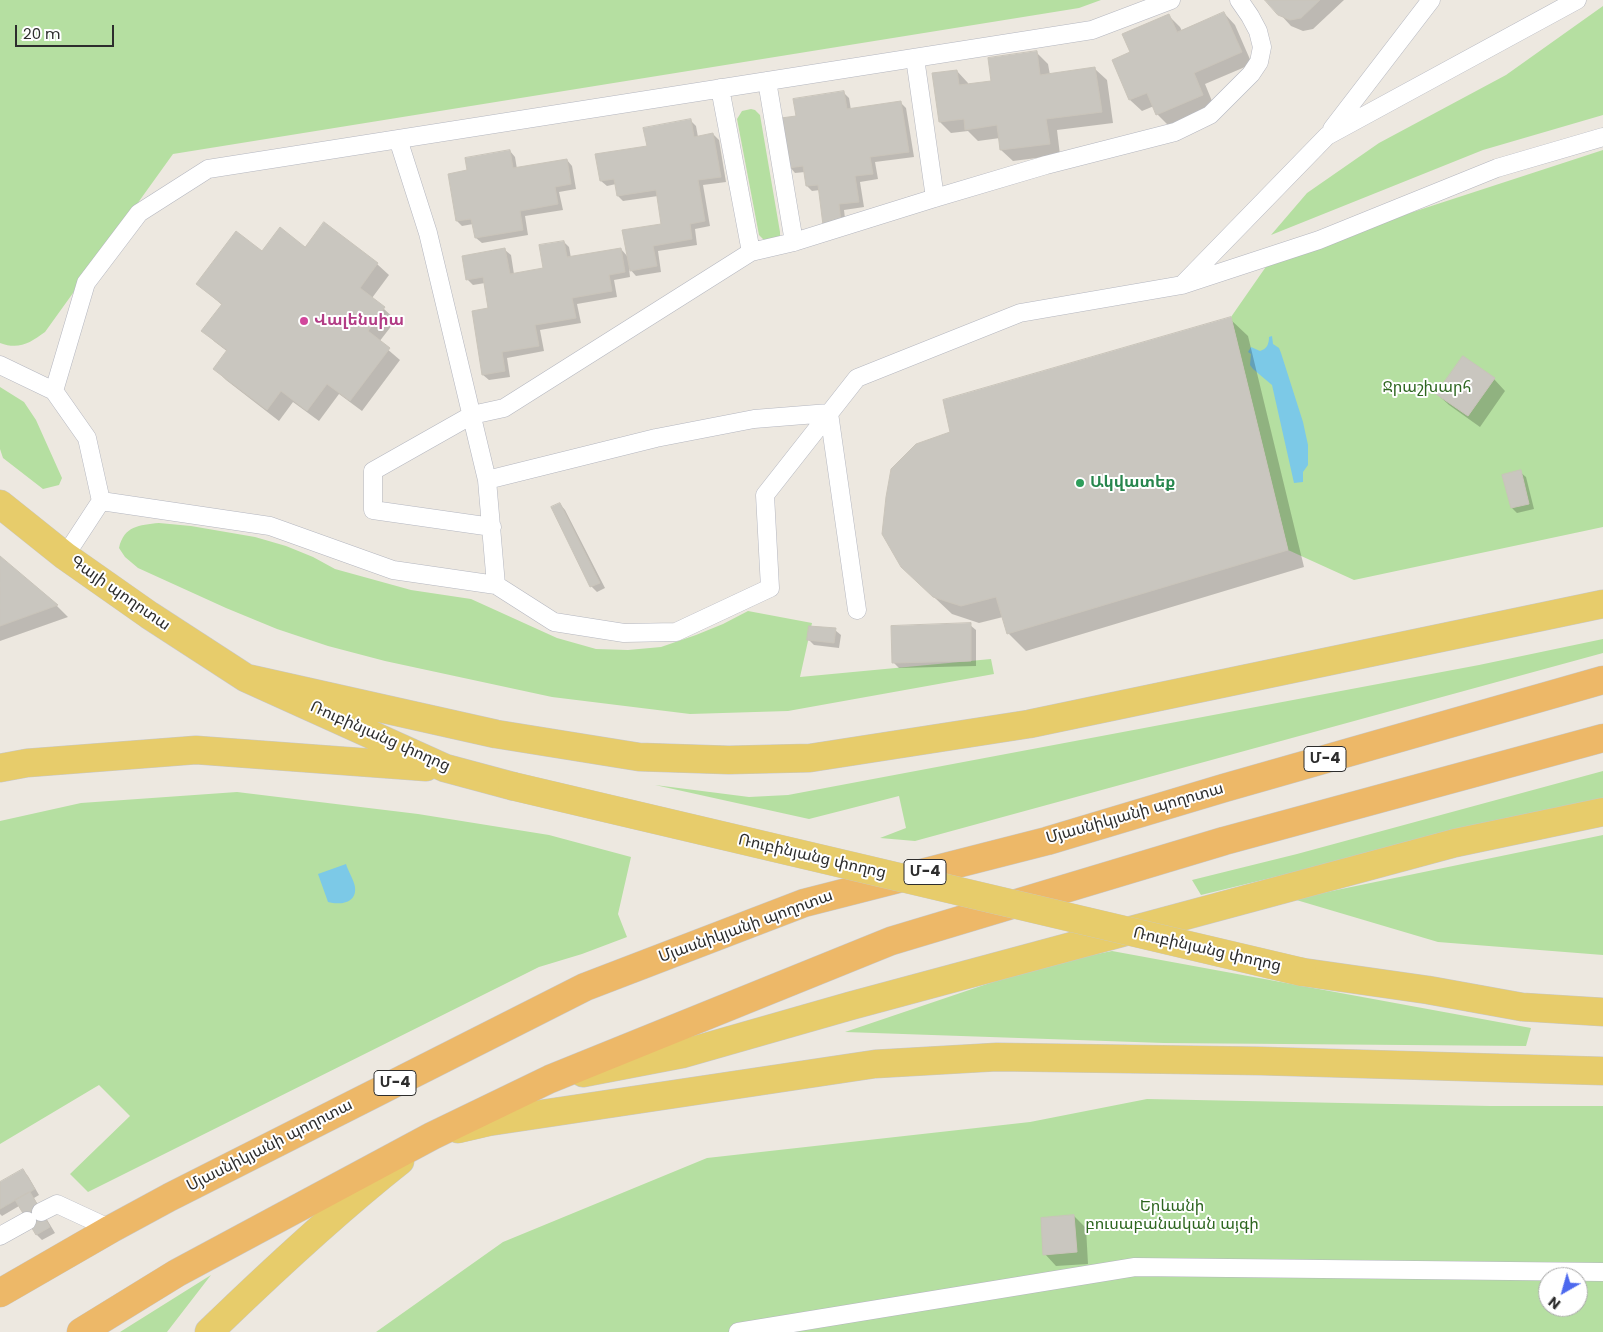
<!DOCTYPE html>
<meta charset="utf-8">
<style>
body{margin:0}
#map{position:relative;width:1603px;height:1332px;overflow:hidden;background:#ede8e0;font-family:Poppins,sans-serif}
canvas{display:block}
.north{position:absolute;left:1538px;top:1267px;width:50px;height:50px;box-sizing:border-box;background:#fff;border:1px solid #ababab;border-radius:50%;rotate:218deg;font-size:14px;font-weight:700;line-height:20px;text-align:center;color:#2d2d2d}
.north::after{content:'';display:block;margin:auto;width:18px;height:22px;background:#4d69ee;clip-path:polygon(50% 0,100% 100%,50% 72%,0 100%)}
.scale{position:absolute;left:15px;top:25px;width:99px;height:22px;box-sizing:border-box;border:2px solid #2d2d2d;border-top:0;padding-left:6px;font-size:15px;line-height:18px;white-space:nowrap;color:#2d2d2d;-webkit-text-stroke:4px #fff;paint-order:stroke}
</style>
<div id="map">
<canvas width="1603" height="1332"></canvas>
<div class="north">N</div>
<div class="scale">20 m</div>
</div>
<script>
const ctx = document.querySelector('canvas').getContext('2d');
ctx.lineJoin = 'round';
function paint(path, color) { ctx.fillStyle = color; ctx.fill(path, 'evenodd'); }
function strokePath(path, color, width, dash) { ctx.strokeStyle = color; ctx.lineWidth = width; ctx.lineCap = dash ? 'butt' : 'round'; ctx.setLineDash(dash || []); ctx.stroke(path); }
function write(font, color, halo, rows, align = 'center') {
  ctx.font = font + ' Poppins,"Noto Sans Armenian",sans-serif'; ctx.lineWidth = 4; ctx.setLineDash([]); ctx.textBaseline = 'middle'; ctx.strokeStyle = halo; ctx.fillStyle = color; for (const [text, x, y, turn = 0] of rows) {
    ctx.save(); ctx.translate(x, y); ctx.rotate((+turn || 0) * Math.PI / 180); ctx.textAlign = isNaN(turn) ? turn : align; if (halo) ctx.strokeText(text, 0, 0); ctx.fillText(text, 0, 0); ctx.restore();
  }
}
paint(new Path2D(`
 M 0,0 L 1101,0 L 1079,8 L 173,154 L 45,332 C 30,343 19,350 0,343 Z
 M 1603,6 L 1603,115 L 1483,150 L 1271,235 L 1307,193 L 1379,143 L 1506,75 Z
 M 751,109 L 755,110 L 760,115 L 780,232 L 780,238 L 765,241 L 759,235 L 737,119 L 742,111 Z
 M 1603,150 L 1603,527 L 1354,580 L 1288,550 L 1231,317 L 1272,258 Z
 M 0,387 L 24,402 L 36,420 L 62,478 L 59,485 L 43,489 L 3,458 L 0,449 Z
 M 159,523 L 191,526 L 255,537 L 286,546 L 313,557 L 335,569 L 411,590 L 471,599 L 557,638 L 596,649 L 628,650 L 661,647 L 696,635 L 723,624 L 748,611 L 812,623 L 800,677 L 991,659 L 994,674 L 788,711 L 690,714 L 552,697 L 385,661 L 328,646 L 277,629 L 226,608 L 138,568 L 125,557 L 119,548 C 124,526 139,525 159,523 Z
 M 1603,639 L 1603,653 L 915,841 L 880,838 L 906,828 L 899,796 L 809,819 L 655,785 L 749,797 L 788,795 L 1479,665 Z
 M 1603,771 L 1603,802 L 1316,867 L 1201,895 L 1192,880 L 1297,854 Z
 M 237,792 L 418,814 L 549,835 L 631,857 L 618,914 L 627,937 L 582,954 L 539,967 L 88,1192 L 70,1174 L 130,1116 L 99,1085 L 0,1144 L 0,821 L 81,803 Z
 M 1603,835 L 1603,955 L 1438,942 L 1293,899 Z
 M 1112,951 L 1531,1028 L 1526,1046 L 1164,1043 L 845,1032 L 1046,964 Z
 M 1147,1099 L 1490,1106 L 1603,1106 L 1603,1332 L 376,1332 L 503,1242 L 707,1158 L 1030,1122 ZM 1548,1277 L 1578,1277 L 1578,1307 L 1548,1307 Z
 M 211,1275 L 167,1332 L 120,1332 Z`), '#b5dfa1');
paint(new Path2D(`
 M 1272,336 L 1273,344 L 1279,348 L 1281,353 L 1303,422 L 1308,445 L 1308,465 L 1303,472 L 1303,482 L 1294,483 L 1272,385 L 1253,369 L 1250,365 L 1251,354 L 1248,352 L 1251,347 L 1260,351 C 1267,349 1269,344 1269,337 Z
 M 346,864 C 348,871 354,880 355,887 C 357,904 339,905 328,902 L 318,874 Z`), '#7cc9e7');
paint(new Path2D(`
 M 1267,0 L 1344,0 L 1313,29 L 1303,31 L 1291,26 Z
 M 1224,13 L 1235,25 L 1252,64 L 1205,84 L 1214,106 L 1169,126 L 1157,114 L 1154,106 L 1142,111 L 1130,100 L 1113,61 L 1131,53 L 1169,16 L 1180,27 L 1182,31 Z
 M 1037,53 L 1048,64 L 1050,75 L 1095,69 L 1107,80 L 1113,123 L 1057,130 L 1060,155 L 1013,161 L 1001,150 L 1000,138 L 978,141 L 968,131 L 951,133 L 940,122 L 957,71 L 968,83 L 968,85 L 992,82 Z
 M 844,93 L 849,98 L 851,110 L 901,103 L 906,108 L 914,157 L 875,162 L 878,179 L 860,182 L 864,207 L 844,210 L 846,227 L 820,190 L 812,191 L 807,186 L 805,172 L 795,173 L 790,167 L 797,117 Z
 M 691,121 L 696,126 L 698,137 L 713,134 L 719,140 L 726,182 L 703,185 L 710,226 L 695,229 L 697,245 L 658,251 L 661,272 L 636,276 L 629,268 L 630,277 L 614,280 L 617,297 L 577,304 L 581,323 L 540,330 L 544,351 L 507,358 L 510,377 L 489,380 L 483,375 L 490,309 L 485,283 L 473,285 L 467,279 L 505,250 L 511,255 L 514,274 L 545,269 L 564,242 L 569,247 L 571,258 L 621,249 L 628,257 L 663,225 L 658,196 L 623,201 L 618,196 L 616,184 L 607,186 L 601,181 L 648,147 Z
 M 510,151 L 515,157 L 517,169 L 567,160 L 572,166 L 576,189 L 559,192 L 563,210 L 525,216 L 528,235 L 482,243 L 476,238 L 473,224 L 462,226 L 457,221 L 469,172 Z
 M 306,248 L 377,264 L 389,275 L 372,298 L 396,320 L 379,342 L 400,360 L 362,411 L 339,394 L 319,421 L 293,402 L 279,421 L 226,380 L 215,369 L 228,352 L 215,342 L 203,331 L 222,305 L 198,284 L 262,253 Z
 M 1230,319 L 1248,336 L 1304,567 L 1026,651 L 1008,633 L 1003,617 L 979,623 L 952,614 L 902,567 L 952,433 Z
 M 1494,379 L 1505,391 L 1480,427 L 1449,405 L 1437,394 Z
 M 1520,472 L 1526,477 L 1534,509 L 1517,513 L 1512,508 Z
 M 560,504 L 565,510 L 605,588 L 597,592 L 591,586 Z
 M 0,558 L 57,606 L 68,617 L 0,641 Z
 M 970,625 L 976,630 L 976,666 L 899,668 L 893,662 Z
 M 835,630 L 841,635 L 839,648 L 814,645 L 809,640 Z
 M 23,1171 L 28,1176 L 39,1195 L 34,1198 L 55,1233 L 42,1240 L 36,1234 L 19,1206 L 2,1216 L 0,1214 L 0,1183 Z
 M 1074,1216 L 1086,1228 L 1088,1264 L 1056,1266 L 1045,1254 Z`), '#0003');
const building = new Path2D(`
 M 1265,0 L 1320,0 L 1301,18 L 1290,20 L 1278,15 Z
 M 1224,12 L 1242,52 L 1194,73 L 1203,95 L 1156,115 L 1147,93 L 1129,100 L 1112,60 L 1130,52 L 1122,34 L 1169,14 L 1177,32 Z
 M 1037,51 L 1040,75 L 1095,67 L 1102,112 L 1046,119 L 1050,144 L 1000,150 L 997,125 L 965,130 L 964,119 L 939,122 L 932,73 L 957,70 L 959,85 L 991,81 L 988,58 Z
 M 844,91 L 847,109 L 901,101 L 909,152 L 870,157 L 873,174 L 855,176 L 859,202 L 839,204 L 841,222 L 823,225 L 818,185 L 806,186 L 803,166 L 788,168 L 781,118 L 796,116 L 793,99 Z
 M 691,119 L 694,137 L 713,133 L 721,177 L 698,180 L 705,221 L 690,224 L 692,239 L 653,246 L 657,266 L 630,271 L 622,230 L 661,224 L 656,190 L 617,196 L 614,179 L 600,181 L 595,154 L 647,146 L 643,128 Z
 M 510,150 L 513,168 L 567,159 L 571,184 L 555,187 L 558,204 L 520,211 L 523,230 L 475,238 L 471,219 L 456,221 L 448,174 L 467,170 L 465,158 Z
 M 324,222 L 378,263 L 360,288 L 385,307 L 368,331 L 390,348 L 350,401 L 327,384 L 307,411 L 281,391 L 267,410 L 213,369 L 227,350 L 201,331 L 222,304 L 196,284 L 236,231 L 262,251 L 280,227 L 305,247 Z
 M 564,241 L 567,257 L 621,248 L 625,272 L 609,275 L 612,291 L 572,298 L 576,318 L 535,325 L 539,346 L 502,352 L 505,371 L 482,375 L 472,311 L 488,308 L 483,277 L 466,280 L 462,256 L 505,248 L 510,274 L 543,268 L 539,245 Z
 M 1231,317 L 1288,550 L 1007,634 L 996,597 L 961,606 L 933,597 L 901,567 L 882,534 L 886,497 L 891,469 L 916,444 L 950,432 L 943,400 Z
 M 1463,356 L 1495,378 L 1468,416 L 1436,394 Z
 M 1521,470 L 1529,504 L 1511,508 L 1502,475 Z
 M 560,503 L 600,583 L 590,587 L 551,507 Z
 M 0,556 L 58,605 L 0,626 Z
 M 971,623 L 971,661 L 892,663 L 891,626 Z
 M 809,626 L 836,628 L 834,643 L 807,640 Z
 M 23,1169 L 35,1189 L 0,1209 L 0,1182 Z
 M 30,1192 L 50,1227 L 36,1235 L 15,1200 Z
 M 1074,1215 L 1077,1252 L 1043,1255 L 1041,1218 Z`);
paint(building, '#c9c6bf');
strokePath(building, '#c9c4ba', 1);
const service = new Path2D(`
 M 915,58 L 935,198
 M 767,81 L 794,242
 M 720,88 L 751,252
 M 1332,129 L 1431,0
 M 398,139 L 428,233 L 487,480 L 496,585
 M 1184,283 L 1327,136 L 1577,0
 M 0,365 L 54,391 L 87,438 L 101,501 L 65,556
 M 54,391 L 86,283 L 139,213 L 208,169 L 1092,30 L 1171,0
 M 487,480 L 656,438 L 754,419 L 829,413 L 857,610
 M 101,501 L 270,526 L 393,570 L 496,585 L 554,622 L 624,633 L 676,632 L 770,588 L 765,495 L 857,378 L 1020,313 L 1182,285 L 1319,240 L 1497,168 L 1603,137
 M 492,527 L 373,510 L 373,471 L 472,415 L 504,408 L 751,252 L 794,242 L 935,198 L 1046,165 L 1175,132 L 1210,115 L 1251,74 L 1259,62 L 1262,47 L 1258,31 L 1250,16 L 1239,0
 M 41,1212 L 57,1204 L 111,1229
 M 0,1236 L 27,1221
 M 738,1332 L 1135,1267 L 1603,1272`);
const primary = new Path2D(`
 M 0,504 L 65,556 L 149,615 L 246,678 L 445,768 L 512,786
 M 246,678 L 496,734 L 639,757 L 729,760 L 810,758 L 1029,724 L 1603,604
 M 0,768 L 27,763 L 196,750 L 426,767
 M 1302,972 L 1428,990 L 1522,1007 L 1603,1012
 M 583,1073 L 682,1054 L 850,1006 L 1455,843 L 1603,812
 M 458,1129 L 488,1122 L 875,1064 L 997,1057 L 1261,1061 L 1603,1071
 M 209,1332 C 271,1272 333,1214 400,1161`);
const trunk = new Path2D(`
 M 0,1293 L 111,1229 L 170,1197 L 585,987 L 804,903 L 1047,841 L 1224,788 L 1603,680
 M 81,1332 L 177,1273 L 432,1136 L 550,1079 L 891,941 L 1224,841 L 1603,738`);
strokePath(service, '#b4b6bf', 19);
strokePath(primary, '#c8c8c8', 29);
strokePath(trunk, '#c8c8c8', 29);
strokePath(service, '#fff', 18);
strokePath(primary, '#e7cc6b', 28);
strokePath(trunk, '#edb868', 28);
const primaryBridge = new Path2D(`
 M 512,786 L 1302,972`);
strokePath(primaryBridge, '#c8c8c8', 29, []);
strokePath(primaryBridge, '#e7cc6b', 28);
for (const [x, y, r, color] of [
 [304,321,5,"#d1479c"],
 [1080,483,5,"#2e9e5b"]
]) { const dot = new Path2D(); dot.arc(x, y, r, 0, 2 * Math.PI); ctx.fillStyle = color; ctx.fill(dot); strokePath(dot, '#fff', 2); }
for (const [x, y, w] of [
 [1325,759,42],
 [925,872,42],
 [395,1083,42]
]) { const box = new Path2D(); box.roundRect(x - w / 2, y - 12.5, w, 25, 4); ctx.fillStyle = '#fff'; ctx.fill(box); strokePath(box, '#2d2d2d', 1); }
write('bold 15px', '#2d2d2d', null, [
 ["Մ-4",1325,759],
 ["Մ-4",925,872],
 ["Մ-4",395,1083]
]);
write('bold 16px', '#b23c85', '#fff', [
 ["Վալենսիա",314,321]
], 'left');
write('16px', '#2e6620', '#fff', [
 ["Ջրաշխարհ",1427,388],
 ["Երևանի",1172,1207],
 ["բուսաբանական այգի",1172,1225]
]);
write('bold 16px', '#27864d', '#fff', [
 ["Ակվատեք",1090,483]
], 'left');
write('16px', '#2d2d2d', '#fff', [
 ["Գայի պողոտա",120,594,35],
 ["Ռուբինյանց փողոց",380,737,24],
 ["Մյասնիկյանի պողոտա",1135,814,-16],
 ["Ռուբինյանց փողոց",812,857,13],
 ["Մյասնիկյանի պողոտա",746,927,-20],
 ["Ռուբինյանց փողոց",1207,950,13],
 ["Մյասնիկյանի պողոտա",270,1146,-27]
]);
</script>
